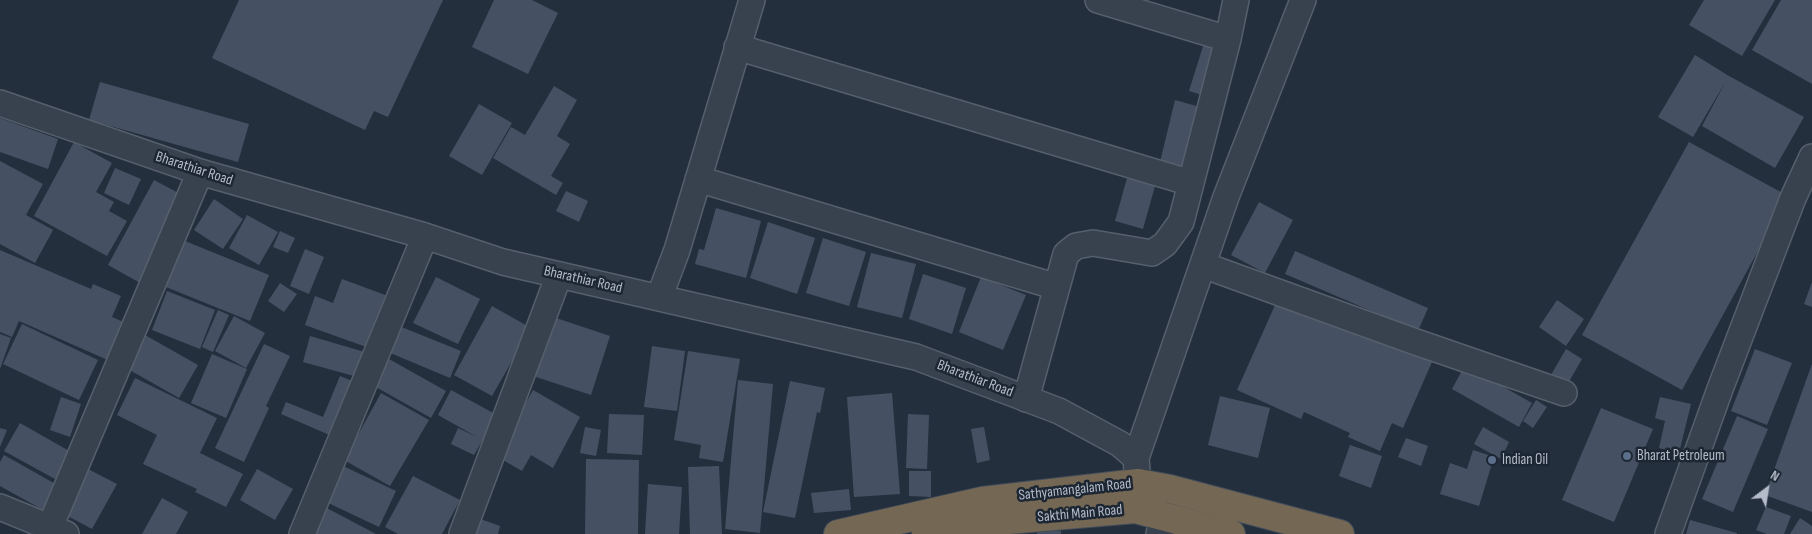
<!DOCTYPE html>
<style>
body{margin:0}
#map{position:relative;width:1812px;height:534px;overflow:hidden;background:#242f3e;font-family:"Sofia Sans Condensed",sans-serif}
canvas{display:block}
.north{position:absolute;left:1742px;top:464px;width:50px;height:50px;-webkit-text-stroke:4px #1d2633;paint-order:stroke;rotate:31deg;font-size:14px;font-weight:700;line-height:20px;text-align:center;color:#b4bcc9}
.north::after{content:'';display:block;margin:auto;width:18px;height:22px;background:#b4bcc9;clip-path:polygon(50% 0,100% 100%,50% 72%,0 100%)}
</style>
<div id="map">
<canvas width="1812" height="534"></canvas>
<div class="north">N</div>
</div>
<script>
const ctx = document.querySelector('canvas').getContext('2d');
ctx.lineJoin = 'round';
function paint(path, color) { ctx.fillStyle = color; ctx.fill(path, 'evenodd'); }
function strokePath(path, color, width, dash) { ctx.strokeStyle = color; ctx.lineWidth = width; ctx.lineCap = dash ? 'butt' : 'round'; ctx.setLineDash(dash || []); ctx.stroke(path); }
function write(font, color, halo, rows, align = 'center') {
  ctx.font = font + ' "Sofia Sans Condensed",sans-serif'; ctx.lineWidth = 5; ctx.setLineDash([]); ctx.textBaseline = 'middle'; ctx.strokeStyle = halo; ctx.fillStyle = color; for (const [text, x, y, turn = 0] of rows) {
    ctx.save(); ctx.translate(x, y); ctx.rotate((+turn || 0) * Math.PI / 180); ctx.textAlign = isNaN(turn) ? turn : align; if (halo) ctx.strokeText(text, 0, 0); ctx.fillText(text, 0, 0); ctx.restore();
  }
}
paint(new Path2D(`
 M 239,0 L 443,0 L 388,117 L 374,111 L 365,130 L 212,58 Z
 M 494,0 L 532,0 L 558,13 L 528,74 L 472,47 Z
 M 1704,0 L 1775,0 L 1742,56 L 1689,25 Z
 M 1781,0 L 1812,0 L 1812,84 L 1752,50 Z
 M 1204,43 L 1219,48 L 1205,96 L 1189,91 Z
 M 1695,55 L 1729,76 L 1804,117 L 1775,168 L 1702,126 L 1726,81 L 1693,137 L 1658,117 Z
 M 100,82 L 249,124 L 238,162 L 89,120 Z
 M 554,86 L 577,100 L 557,136 L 570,144 L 551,176 L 563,183 L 556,195 L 493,158 L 511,127 L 525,135 Z
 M 1175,100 L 1200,107 L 1185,169 L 1160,162 Z
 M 479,104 L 512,123 L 482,175 L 449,156 Z
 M 0,118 L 58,139 L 48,169 L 0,152 Z
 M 74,142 L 112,163 L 96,192 L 114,202 L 109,211 L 127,221 L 107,256 L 34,216 Z
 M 1689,142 L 1788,196 L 1682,390 L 1582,335 Z
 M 0,161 L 43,184 L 26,215 L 19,211 L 53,230 L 35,263 L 0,244 Z
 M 115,168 L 141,179 L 129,205 L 104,193 Z
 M 1127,178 L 1155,186 L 1143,229 L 1115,221 Z
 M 154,180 L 188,198 L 142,284 L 108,265 Z
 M 566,191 L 588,201 L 579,222 L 556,211 Z
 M 214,199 L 243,219 L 223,249 L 194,230 Z
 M 1259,202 L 1293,220 L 1265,273 L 1231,255 Z
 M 716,208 L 761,221 L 746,278 L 695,264 L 699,249 L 704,250 Z
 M 247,215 L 278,232 L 259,265 L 229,248 Z
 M 768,222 L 815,238 L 797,294 L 750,278 Z
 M 280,231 L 295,238 L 288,253 L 273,247 Z
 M 823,238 L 866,252 L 849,306 L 806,293 Z
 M 185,241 L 269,275 L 250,321 L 166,287 Z
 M 305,249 L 324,257 L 309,294 L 290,286 Z
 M 0,250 L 91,289 L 93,284 L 121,296 L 112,317 L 126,323 L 110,361 L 19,321 L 12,337 L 0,332 Z
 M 1295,251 L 1428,308 L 1418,331 L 1285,274 Z
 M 871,253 L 916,264 L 902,318 L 857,307 Z
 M 923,274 L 966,288 L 952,334 L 909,319 Z
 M 436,277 L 480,299 L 458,344 L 413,323 Z
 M 981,277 L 1026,295 L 1003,350 L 959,332 Z
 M 342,279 L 388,296 L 369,348 L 305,325 L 315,296 L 333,303 Z
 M 1812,282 L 1812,307 L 1804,304 Z
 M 280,283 L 297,294 L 284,312 L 268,301 Z
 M 167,291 L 215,310 L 200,349 L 152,330 Z
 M 1280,294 L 1432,362 L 1403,428 L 1392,423 L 1380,451 L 1348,437 L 1350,433 L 1304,412 L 1301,419 L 1237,390 Z
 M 1557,300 L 1584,319 L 1566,346 L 1539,327 Z
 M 492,306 L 531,328 L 492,396 L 454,375 Z
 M 218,310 L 229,315 L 213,352 L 202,347 Z
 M 234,316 L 265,333 L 246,368 L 215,351 Z
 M 550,316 L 610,336 L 591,395 L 530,375 Z
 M 22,324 L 98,360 L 79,400 L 3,364 Z
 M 399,326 L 461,351 L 450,378 L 388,352 Z
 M 0,334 L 11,338 L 0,369 Z
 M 145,335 L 198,365 L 179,398 L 126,368 Z
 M 310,336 L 368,353 L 361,378 L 303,362 Z
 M 264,344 L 290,356 L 266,406 L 269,408 L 244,462 L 215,448 Z
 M 652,346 L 685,351 L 677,411 L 644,407 Z
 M 1566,349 L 1582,359 L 1567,385 L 1551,375 Z
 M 1755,349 L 1792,363 L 1767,425 L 1731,411 Z
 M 688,351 L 740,359 L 723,462 L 699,458 L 701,445 L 674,440 Z
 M 212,354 L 247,369 L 226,418 L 191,403 Z
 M 389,359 L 446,391 L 431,418 L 374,386 Z
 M 1812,364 L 1812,512 L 1765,495 Z
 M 1465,365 L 1532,403 L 1519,427 L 1452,389 Z
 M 340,376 L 357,383 L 334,437 L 281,414 L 286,402 L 323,417 Z
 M 135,378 L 217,418 L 200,453 L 243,474 L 226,507 L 195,492 L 197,489 L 143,464 L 157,435 L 117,415 Z
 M 738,380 L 773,384 L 760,533 L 725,529 Z
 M 790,381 L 825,388 L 820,413 L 817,412 L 795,518 L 763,512 Z
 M 451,390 L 497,415 L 474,455 L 451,444 L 458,428 L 477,437 L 438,415 Z
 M 533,390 L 580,417 L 553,468 L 531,455 L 522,471 L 496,456 Z
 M 381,393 L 429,420 L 390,486 L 344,460 Z
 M 892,393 L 900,494 L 854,497 L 847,397 Z
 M 1220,396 L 1270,408 L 1258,458 L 1208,445 Z
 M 61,397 L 81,404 L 70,437 L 50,430 Z
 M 1660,397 L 1691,404 L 1679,453 L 1659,448 L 1665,421 L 1655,418 Z
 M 1536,400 L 1547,407 L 1533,428 L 1523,421 Z
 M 1601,408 L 1653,429 L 1614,522 L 1562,500 Z
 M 609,414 L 644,415 L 642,455 L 607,453 Z
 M 908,414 L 929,415 L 927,469 L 906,468 Z
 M 1737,416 L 1768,429 L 1733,512 L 1702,499 Z
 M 20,423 L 71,452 L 55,479 L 4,451 Z
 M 585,427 L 601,430 L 596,456 L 580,453 Z
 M 984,427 L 990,460 L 977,463 L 971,429 Z
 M 1483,427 L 1509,442 L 1501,459 L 1474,444 Z
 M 0,428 L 7,430 L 0,447 Z
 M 1406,438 L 1428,446 L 1421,466 L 1398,457 Z
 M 1350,445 L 1382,456 L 1371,488 L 1339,476 Z
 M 1473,450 L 1494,457 L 1479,506 L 1440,494 L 1450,463 L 1467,469 Z
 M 4,455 L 59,486 L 45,511 L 0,486 L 0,462 Z
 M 586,459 L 639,460 L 638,534 L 585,534 Z
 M 341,465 L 396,491 L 379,527 L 324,501 Z
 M 719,466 L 722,534 L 690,534 L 688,467 Z
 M 88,469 L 117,484 L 92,529 L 64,514 Z
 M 257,469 L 293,489 L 275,520 L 240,500 Z
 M 909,471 L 931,471 L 931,497 L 909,496 Z
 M 413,476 L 460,500 L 442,534 L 398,534 L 385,527 Z
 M 648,484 L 682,487 L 679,534 L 645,534 Z
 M 849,489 L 851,510 L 814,513 L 811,493 Z
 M 162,498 L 188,512 L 176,534 L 142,534 Z
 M 323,506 L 376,534 L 307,534 Z
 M 1766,507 L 1791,516 L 1784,534 L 1767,534 L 1756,530 Z
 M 472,516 L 500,526 L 498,534 L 466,534 Z
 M 1800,518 L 1812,526 L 1812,534 L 1790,534 Z
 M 1690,520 L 1737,533 L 1737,534 L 1686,534 Z
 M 1038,528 L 1061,531 L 1061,534 L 1037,534 Z`), '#455162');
const minor = new Path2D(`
 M 1098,0 L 1228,39
 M 737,47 L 1191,183
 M 0,103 L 200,172 L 425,236 L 503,262 L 916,357 L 1059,411 L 1120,444 L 1136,458 L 1138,483 L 1136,503
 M 698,179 L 1057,287
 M 1203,265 L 1413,341 L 1564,393
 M 659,298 L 677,250 L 752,0
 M 1026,399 L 1066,254 L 1076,246 L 1093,243 L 1152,253 L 1165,244 L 1181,222 L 1228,39 L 1236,0
 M 1136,458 L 1226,197 L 1303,0
 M 0,507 L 66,534
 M 50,527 L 200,172
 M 302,534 L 425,236
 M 462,534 L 559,275
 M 1159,534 L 1168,497
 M 1668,534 L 1720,389 L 1793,198 L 1812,157`);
const highway = new Path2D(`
 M 838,534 L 982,501 L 1138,483 L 1170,489 L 1340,534
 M 926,534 L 985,522 L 1135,509 L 1231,534`);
strokePath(minor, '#565f6c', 28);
strokePath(highway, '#434c59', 30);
strokePath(minor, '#38414e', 25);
strokePath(highway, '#746855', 28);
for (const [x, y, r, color] of [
 [1627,456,5,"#5c6f8a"],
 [1492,460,5,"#5c6f8a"]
]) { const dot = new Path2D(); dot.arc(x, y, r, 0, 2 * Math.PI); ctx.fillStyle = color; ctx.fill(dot); strokePath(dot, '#1d2633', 2); }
write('15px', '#b4bcc9', '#1d2633', [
 ["Bharathiar Road",194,169,18],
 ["Bharathiar Road",583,280,13],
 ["Bharathiar Road",975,379,21],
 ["Sathyamangalam Road",1075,490,-6],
 ["Sakthi Main Road",1080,514,-5]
]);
write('15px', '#b4bcc9', '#1d2633', [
 ["Bharat Petroleum",1637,456],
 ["Indian Oil",1502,460]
], 'left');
</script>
